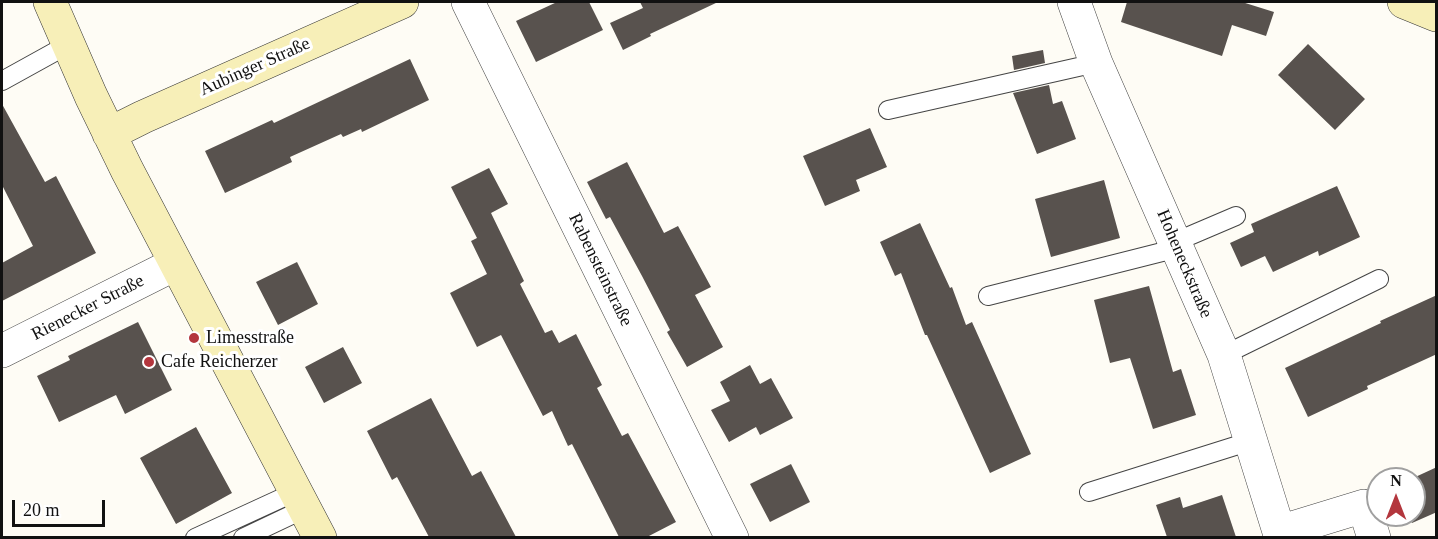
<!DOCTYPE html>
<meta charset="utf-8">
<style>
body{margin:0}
#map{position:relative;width:1438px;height:539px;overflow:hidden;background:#fefcf5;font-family:"Times New Roman",serif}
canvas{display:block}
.frame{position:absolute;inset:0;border:3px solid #111;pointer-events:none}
.north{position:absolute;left:1366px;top:467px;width:60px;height:60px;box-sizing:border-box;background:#fff;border:2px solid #a0a0a0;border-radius:50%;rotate:0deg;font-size:16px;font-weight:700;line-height:24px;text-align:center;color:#111}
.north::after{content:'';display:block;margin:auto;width:21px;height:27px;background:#b3363d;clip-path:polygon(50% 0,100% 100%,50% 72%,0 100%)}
.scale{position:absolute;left:12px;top:500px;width:93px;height:27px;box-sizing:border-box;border:3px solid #111;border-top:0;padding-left:8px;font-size:18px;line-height:21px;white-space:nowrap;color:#111;-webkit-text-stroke:4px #fff;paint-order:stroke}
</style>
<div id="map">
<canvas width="1438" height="539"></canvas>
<div class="frame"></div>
<div class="north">N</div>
<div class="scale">20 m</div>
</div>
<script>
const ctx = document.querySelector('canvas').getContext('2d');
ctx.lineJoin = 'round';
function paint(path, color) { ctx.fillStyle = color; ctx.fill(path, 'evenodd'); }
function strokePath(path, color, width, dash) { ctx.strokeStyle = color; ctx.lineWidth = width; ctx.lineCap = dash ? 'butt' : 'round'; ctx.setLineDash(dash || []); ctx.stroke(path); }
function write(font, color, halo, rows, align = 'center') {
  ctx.font = font + ' "Times New Roman",serif'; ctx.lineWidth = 6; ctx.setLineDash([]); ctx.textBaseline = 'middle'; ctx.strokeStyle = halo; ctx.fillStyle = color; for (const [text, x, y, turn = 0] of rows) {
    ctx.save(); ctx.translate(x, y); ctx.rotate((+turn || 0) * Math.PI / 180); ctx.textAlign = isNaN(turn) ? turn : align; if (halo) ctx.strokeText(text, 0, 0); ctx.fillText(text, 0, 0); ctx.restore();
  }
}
paint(new Path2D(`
 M 557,2 L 589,2 L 603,30 L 536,62 L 516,21 Z
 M 640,2 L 718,2 L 650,34 L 651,36 L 623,50 L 610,23 L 643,8 Z
 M 1127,2 L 1242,2 L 1274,12 L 1266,36 L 1232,25 L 1222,56 L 1121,22 Z
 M 1308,44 L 1365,99 L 1335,130 L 1278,75 Z
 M 1043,50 L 1045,63 L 1014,70 L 1012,56 Z
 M 410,59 L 429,100 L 362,132 L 361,129 L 343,137 L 341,134 L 290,157 L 292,162 L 225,193 L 205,151 L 272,120 L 274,123 Z
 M 1049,85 L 1053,104 L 1062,101 L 1076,139 L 1037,154 L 1013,93 Z
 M 2,104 L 45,182 L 56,176 L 96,253 L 2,301 L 2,263 L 33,246 L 2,185 Z
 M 870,128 L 887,167 L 856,180 L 860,191 L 825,206 L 803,156 Z
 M 627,162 L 664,233 L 678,226 L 711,287 L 695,295 L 723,347 L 687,367 L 667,332 L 670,330 L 642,276 L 610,217 L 606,219 L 587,182 Z
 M 489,168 L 508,204 L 491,213 L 524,281 L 520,284 L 545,333 L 552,330 L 559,343 L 576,334 L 602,385 L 597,388 L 622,436 L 628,433 L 676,522 L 647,537 L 619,537 L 572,444 L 568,446 L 552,411 L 543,416 L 501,335 L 477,347 L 450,293 L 487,274 L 471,241 L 477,238 L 451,187 Z
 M 1104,180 L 1120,238 L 1051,257 L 1035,199 Z
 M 1337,186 L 1360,237 L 1319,256 L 1318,251 L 1273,272 L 1265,256 L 1241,267 L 1230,243 L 1254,232 L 1251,224 Z
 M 920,223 L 950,288 L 952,287 L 966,325 L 972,322 L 1031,454 L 990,473 L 927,335 L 925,335 L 901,273 L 895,276 L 880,242 Z
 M 297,262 L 318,304 L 278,325 L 256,282 Z
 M 1149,286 L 1173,372 L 1181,369 L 1196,415 L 1153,429 L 1130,358 L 1110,363 L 1094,300 Z
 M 1437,295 L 1437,354 L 1367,386 L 1368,389 L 1308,417 L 1285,368 L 1381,323 L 1380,321 Z
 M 138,322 L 172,390 L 125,414 L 116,395 L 59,422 L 37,376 L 70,360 L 68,356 Z
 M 343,347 L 362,383 L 324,403 L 305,367 Z
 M 750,365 L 760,384 L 771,378 L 793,418 L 760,435 L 756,427 L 729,442 L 711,410 L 730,401 L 720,382 Z
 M 431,398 L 472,476 L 481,471 L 516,537 L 429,537 L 397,477 L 392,480 L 367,431 Z
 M 196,427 L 232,493 L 176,524 L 140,458 Z
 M 791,464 L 810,502 L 770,522 L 750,484 Z
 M 1437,467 L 1437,512 L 1412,523 L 1408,515 L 1414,515 L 1414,479 L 1411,479 Z
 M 1222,495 L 1236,537 L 1167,537 L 1156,505 L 1180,497 L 1183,508 Z`), '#58524e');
const lane = new Path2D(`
 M 2,81 L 69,44
 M 888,110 L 1096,63
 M 1175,242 L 1236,216
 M 988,296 L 1178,248
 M 1224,355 L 1379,279
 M 1089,492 L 1251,441
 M 195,538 L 295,492
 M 243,538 L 304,509`);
const street = new Path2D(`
 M 468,2 L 732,538
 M 1074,2 L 1096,63 L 1224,355 L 1281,538
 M 2,351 L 175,264
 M 1279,532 L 1364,506 L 1374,538`);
const secondary = new Path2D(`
 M 50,2 L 91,96 L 127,170 L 320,538
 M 1404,2 L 1436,15
 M 109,134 L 143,117 L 402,2`);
strokePath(lane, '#444', 20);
strokePath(street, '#444', 34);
strokePath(secondary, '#333', 34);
strokePath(lane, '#fff', 18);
strokePath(street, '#fff', 33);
strokePath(secondary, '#f7efb8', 33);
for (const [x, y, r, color] of [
 [194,338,6,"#b3363d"],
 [149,362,6,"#b3363d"]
]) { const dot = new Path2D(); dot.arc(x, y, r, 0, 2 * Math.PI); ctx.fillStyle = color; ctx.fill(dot); strokePath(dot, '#fff', 2); }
write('18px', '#111', '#fff', [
 ["Aubinger Straße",255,67,-24],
 ["Hoheneckstraße",1184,264,67],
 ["Rabensteinstraße",600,270,64],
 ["Rienecker Straße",88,308,-27]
]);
write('18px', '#111', '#fff', [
 ["Limesstraße",206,338],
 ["Cafe Reicherzer",161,362]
], 'left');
</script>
